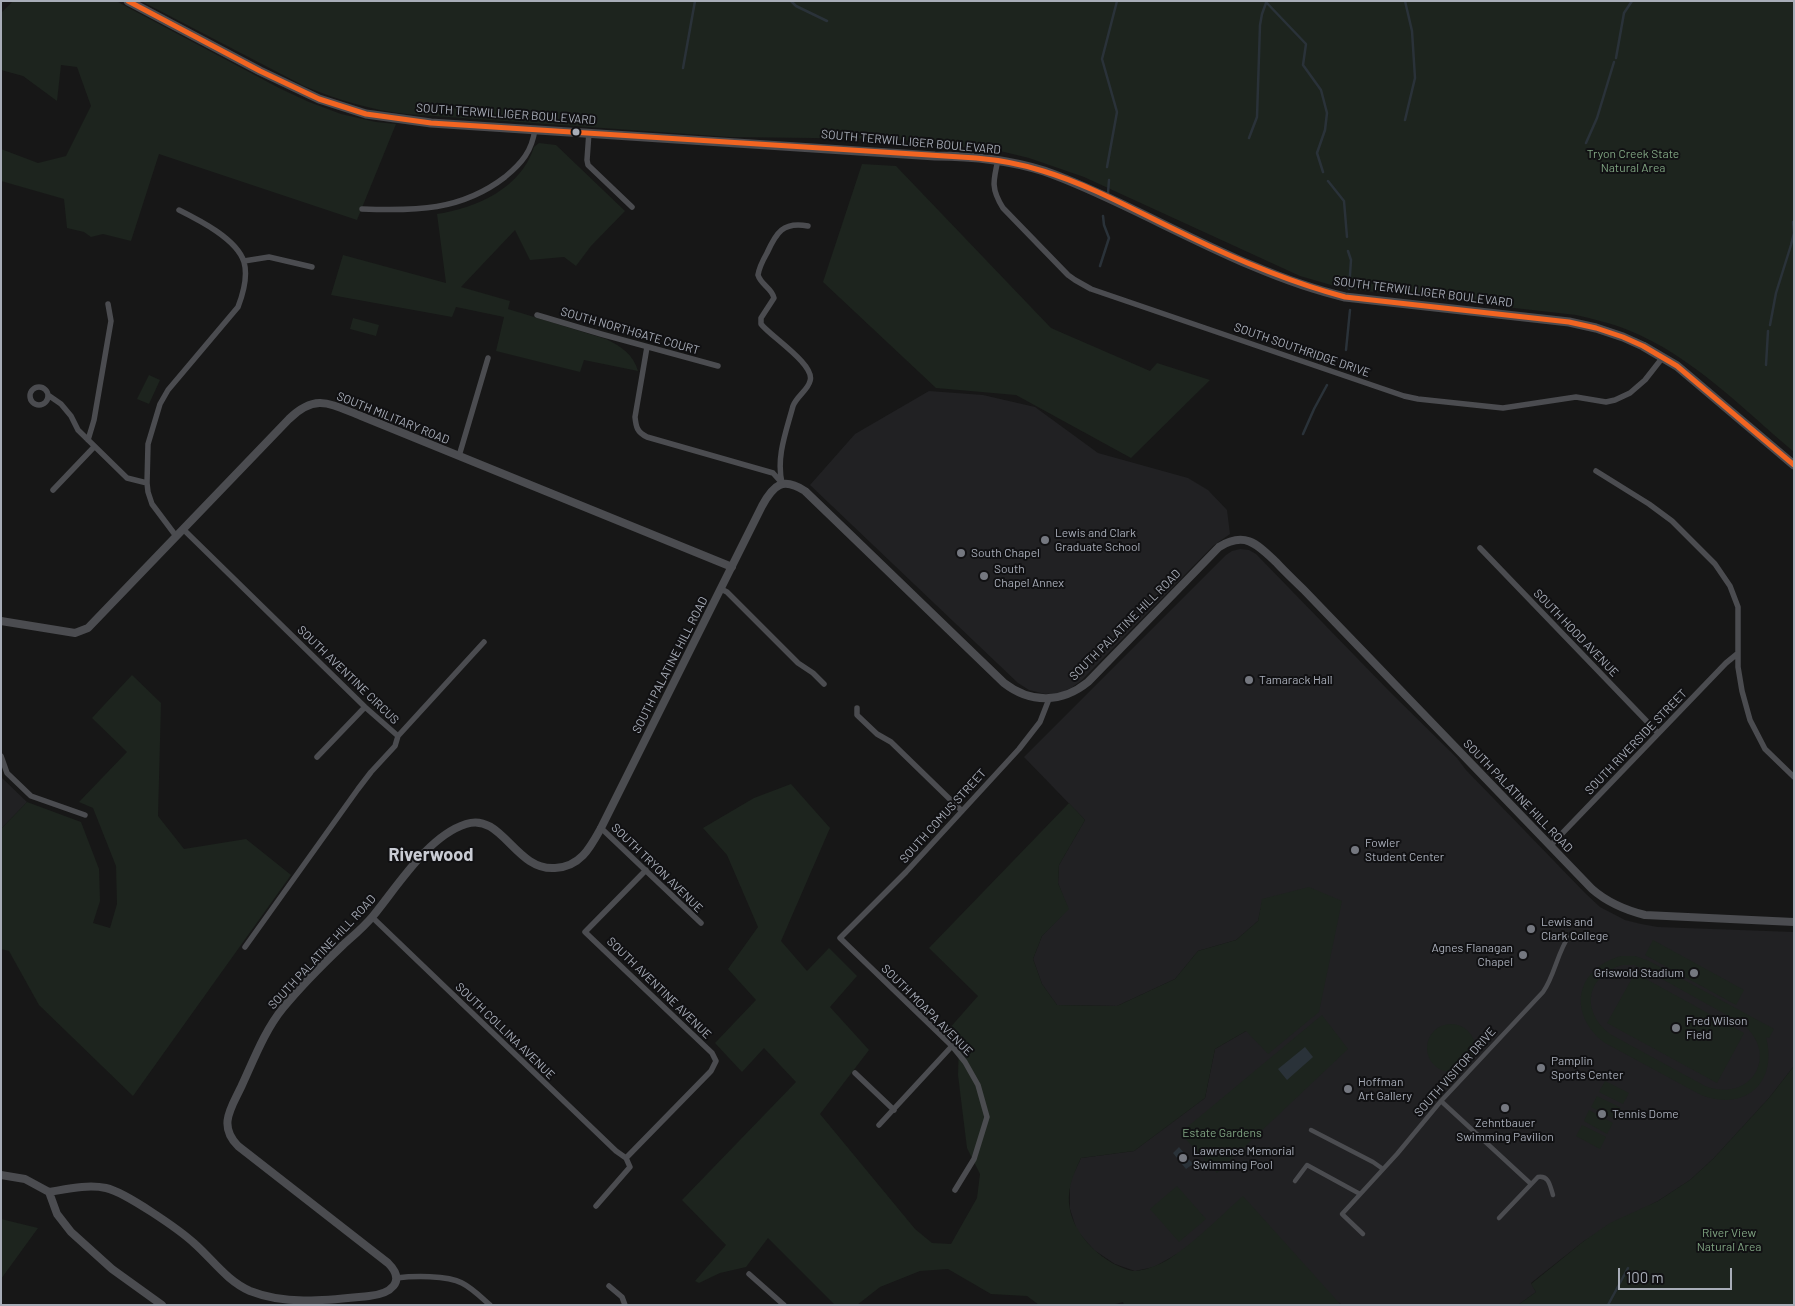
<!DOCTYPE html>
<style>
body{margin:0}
#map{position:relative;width:1795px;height:1306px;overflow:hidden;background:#171717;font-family:Barlow,sans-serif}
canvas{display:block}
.frame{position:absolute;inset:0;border:2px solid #a8adb8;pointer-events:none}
.scale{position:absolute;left:1618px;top:1268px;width:114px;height:22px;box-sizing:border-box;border:2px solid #a8adb8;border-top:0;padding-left:6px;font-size:15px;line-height:18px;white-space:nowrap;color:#a8adb8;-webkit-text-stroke:4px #111113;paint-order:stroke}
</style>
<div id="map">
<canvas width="1795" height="1306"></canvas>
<div class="frame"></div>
<div class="scale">100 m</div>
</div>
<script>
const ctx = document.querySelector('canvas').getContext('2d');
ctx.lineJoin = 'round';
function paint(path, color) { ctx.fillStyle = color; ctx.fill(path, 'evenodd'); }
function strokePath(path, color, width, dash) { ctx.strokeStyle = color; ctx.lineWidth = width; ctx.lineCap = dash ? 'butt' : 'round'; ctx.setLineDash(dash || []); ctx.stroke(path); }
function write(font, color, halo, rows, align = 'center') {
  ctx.font = font + ' Barlow,sans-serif'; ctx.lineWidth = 4; ctx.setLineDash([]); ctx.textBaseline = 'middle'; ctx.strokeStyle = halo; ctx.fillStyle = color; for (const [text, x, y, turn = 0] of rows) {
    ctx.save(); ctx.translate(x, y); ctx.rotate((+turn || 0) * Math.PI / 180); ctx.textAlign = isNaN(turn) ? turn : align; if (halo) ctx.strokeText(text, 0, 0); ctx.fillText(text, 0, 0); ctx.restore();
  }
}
paint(new Path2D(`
 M 929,391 L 983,395 L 1035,407 L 1098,453 L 1188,478 L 1208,490 L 1227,510 L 1230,534 L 1213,546 L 1082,680 L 1071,688 L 1060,693 L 1045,694 L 1029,690 L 1018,683 L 810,485 L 855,434 Z
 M 1240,549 L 1249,550 L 1256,554 L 1390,692 L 1457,758 L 1466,770 L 1585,893 L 1600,907 L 1625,920 L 1641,924 L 1658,927 L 1794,932 L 1794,1066 L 1769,1098 L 1713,1159 L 1690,1180 L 1658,1201 L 1584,1241 L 1531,1283 L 1536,1292 L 1518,1305 L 1341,1305 L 1340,1303 L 1177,1254 L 1154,1267 L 1135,1271 L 1115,1264 L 1094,1250 L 1077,1231 L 1070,1209 L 1070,1181 L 1081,1158 L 1134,1151 L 1205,1098 L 1215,1049 L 1246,1031 L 1263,899 L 1258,921 L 1236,940 L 1198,951 L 1175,979 L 1117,1006 L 1057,1005 L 1042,984 L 1033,959 L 1042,936 L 1068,909 L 1058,883 L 1059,865 L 1085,820 L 1024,757 L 1226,555 L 1232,551 Z
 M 1,777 L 27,802 L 1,829 Z`), '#212123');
paint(new Path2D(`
 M 13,1 L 116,1 L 279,88 L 309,102 L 341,114 L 376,122 L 396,124 L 357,220 L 159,154 L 131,241 L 103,234 L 91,237 L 84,232 L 67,228 L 64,199 L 1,181 L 1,149 L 38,163 L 66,156 L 91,106 L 77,67 L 61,65 L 57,101 L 23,76 L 1,70 L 1,13 Z
 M 141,1 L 1794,1 L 1794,452 C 1743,409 1691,355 1628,330 C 1611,323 1593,319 1576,315 L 1357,290 L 1338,287 L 1300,276 L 1084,177 L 1029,158 L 1000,151 L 894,139 L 729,137 L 406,114 C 371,110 338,100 304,86 Z
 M 539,143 L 556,145 L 625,211 L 591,246 L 576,266 L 564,257 L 530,260 L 515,230 L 461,287 L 510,301 L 508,309 L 606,339 C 622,347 633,354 638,371 L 584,360 L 580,372 L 496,351 L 504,317 L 456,307 L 452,317 L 331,295 L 343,255 L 446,283 L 437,214 C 477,208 521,188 534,147 Z
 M 862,164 L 896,166 L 1051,328 L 1150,371 L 1157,363 L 1210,380 L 1131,458 L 1016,395 L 936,388 L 823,282 Z
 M 353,318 L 379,325 L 376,336 L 350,329 Z
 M 149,375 L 160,380 L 149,404 L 137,399 Z
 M 132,675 L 161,703 L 158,816 L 184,849 L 246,839 L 291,875 L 133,1096 L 39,1005 L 9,951 L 1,949 L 1,829 L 27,802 L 81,822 L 99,869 L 100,901 L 93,923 L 110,928 L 117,904 L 116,866 L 93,808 L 79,802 L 127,752 L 92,718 Z
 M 791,784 L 830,828 L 781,941 L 807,971 L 829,948 L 857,976 L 830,1007 L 869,1050 L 820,1114 L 915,1229 L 932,1243 L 951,1244 L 977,1198 L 980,1174 L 967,1148 L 958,1075 L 959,1044 L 948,1030 L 978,996 L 929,948 L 1069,803 L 1085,820 L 1059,865 L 1058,883 L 1069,909 L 1042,936 L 1033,959 L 1042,984 L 1057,1005 L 1117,1006 L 1175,979 L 1198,951 L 1236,940 L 1258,921 L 1262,899 L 1309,887 L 1342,901 L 1319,1012 L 1268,1054 L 1246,1031 L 1215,1049 L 1205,1098 L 1134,1151 L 1081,1158 C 1073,1175 1066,1191 1070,1210 C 1076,1238 1105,1265 1133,1271 C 1139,1271 1147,1269 1152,1267 C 1179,1259 1220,1216 1243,1196 L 1341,1305 L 1124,1305 L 1123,1302 L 1112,1305 L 1039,1305 L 1027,1296 L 991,1294 L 948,1269 L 920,1271 L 880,1287 L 857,1305 L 835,1305 L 768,1238 L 746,1267 L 720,1273 L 699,1283 L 695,1281 L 726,1245 L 682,1200 L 796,1082 L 764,1048 L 742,1072 L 715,1043 L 756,1000 L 728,969 L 758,927 L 727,855 L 703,828 L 754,798 Z
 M 1653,940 L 1744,990 L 1736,1005 L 1645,955 Z
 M 1621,956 L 1635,956 L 1649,961 L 1774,1029 L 1769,1038 L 1766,1037 C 1778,1083 1745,1112 1701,1095 L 1605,1043 C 1567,1014 1575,969 1621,956 ZM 1622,965 L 1634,965 L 1644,969 L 1741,1023 C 1781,1053 1752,1104 1705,1086 L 1610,1034 C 1580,1011 1586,976 1622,965 Z
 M 1635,973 L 1744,1033 L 1717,1083 L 1607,1023 Z
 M 1322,1015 L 1348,1049 L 1217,1173 L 1180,1133 Z
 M1427 1048a24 24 0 1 1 48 0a24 24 0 1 1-48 0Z
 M 1794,1066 L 1794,1305 L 1518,1305 L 1536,1292 L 1531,1284 L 1584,1241 L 1610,1223 L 1658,1201 L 1690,1180 L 1713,1159 L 1769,1098 Z
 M 1605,1081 L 1629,1093 L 1623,1104 L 1599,1092 Z
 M 1597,1096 L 1621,1108 L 1615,1119 L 1591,1107 Z
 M 1589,1110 L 1613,1123 L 1607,1134 L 1584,1121 Z
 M 1582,1125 L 1606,1137 L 1600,1149 L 1576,1136 Z
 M 1177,1186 L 1206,1219 L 1179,1242 L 1150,1209 Z
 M 1,1219 L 38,1228 L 1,1279 Z`), '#1d241e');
paint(new Path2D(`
 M 1305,1047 L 1313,1057 L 1287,1080 L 1278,1069 Z
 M 1179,1147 L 1193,1164 L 1186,1169 L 1173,1153 Z`), '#2a3239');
strokePath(new Path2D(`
 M 791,1 L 796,6 L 827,21
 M 1265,1 L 1306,44 L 1303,65 L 1321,90 L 1327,113 L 1325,130 L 1317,153 L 1323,172
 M 1405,1 L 1412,31 L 1415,78 L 1405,120
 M 1616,58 L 1624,13 L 1632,1
 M 683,68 L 695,1
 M 1249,138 L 1257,117 L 1260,25 L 1262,14 L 1266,3
 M 1586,143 L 1597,118 L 1614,62
 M 1107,167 L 1117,112 L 1102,59 L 1117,1
 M 1328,181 L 1344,201 L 1347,237
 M 1108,193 L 1109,180
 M 1348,251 L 1351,260 L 1349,289
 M 1100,266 L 1109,238 L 1104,225 L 1103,216
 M 1770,325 L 1776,293 L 1791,245 L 1794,233 L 1793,222
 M 1346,350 L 1350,310
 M 1766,365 L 1768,331
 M 1303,434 L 1314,409 L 1327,385
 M 1608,1305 L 1628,1268`), '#2a3239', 2.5);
strokePath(new Path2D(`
 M 1441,1101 L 1531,1184
 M 1311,1130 L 1373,1162 L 1383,1169
 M 1295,1181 L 1307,1165 L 1360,1194
 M 1499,1218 L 1538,1177 C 1549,1175 1550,1186 1553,1195
 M 1363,1234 L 1342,1214 L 1397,1154 L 1441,1101 L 1543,992 C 1555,975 1557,953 1569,936`), '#4b4c50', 4.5);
strokePath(new Path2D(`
 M 589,132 L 587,160 L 588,165 L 632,207
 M 998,160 C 993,181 991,189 1003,208 L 1068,275 L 1075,280 L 1091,289 L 1404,396 L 1418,399 L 1503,408 L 1576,397 L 1606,402 L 1615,400 L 1630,393 L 1645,380 L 1663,357
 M 362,209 C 415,211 461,211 505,177 C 522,163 532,151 535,129
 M 244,261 L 269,257 L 312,267
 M 537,315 L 601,334 L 718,366
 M 647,347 L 635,417 C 636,427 637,432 647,437 L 773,473 L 781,482
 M30 396a9 9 0 1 1 18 0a9 9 0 1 1-18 0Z
 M 48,395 L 61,404 L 71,416 L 78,430 L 127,478 L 147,483
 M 88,440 L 94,420 L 111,321 L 108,304
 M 459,456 L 488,358
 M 1596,471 L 1649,504 L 1672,521 L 1715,564 L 1730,586 L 1738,607 L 1738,667 L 1742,691 L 1750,720 L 1765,749 L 1794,777
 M 782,483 C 776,457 786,432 793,406 C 797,396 808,390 810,381 C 816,365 770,336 761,324 L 761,318 L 774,298 C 772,288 761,285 758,275 C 759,268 763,260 767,253 C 776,233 783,221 808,226
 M 53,490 L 94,447
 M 183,529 L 365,707 L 398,736
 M 176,536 L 152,504 L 148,492 L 147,483 L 148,444 L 160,404 L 168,390 L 238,307 C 243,294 248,276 244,262 C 237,239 199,220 179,210
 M 1480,548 L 1658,733
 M 721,589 L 727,592 L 798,663 L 813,673 L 824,684
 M 857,708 L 857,715 L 877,734 L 891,742 L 962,811
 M 1,756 L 7,773 L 31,796 L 85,815
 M 317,757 L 365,707
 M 601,828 L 701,923
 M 1550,846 L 1726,663 L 1737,654
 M 372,917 L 616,1151 L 626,1158
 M 245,947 L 358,789 L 371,772 L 395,746 L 398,736 L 484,642
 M 855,1073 L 894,1110
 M 879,1125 L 952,1046
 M 626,1158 L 711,1071 L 716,1061 L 712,1053 L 585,932 L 646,870
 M 955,1190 L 974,1159 L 987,1117 L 978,1085 L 965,1062 L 952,1046 L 840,938 L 906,872 L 1019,749 L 1040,722 L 1049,699
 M 596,1206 L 630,1167 L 626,1158
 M 749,1274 L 784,1305
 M 396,1278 C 413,1276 447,1275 462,1283 C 472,1288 482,1298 490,1305
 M 609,1286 L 622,1297 L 625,1305`), '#4b4c50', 5.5);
strokePath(new Path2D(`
 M 1,621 L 75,633 L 88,628 L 289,419 C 316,393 330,404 361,416 L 732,567
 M 1,1175 L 25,1179 L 49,1192
 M 162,1305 L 112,1269 L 71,1232 L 57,1214 L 49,1192 C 67,1189 88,1184 106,1188 C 125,1192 180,1230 195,1244 C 213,1260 227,1281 250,1291 C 288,1306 329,1300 369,1296 C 390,1294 407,1282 388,1263 L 238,1146 C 217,1125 232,1107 242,1085 C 254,1059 265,1030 283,1008 C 301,986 322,965 343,945 C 353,936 364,927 373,916 C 397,887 428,836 466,824 C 502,812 515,871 555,868 C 580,867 590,848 601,828 L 762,506 C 774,484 783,477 805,491 L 1004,683 C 1031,704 1062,703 1088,682 L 1219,547 C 1245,531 1257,544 1276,562 C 1285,572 1295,581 1304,590 L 1592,889 C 1608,903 1625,910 1645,915 L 1794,922`), '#4b4c50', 8);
strokePath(new Path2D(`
 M 128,1 L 260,71 L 319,99 L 366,114 L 431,123 L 935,156 C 971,156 1009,160 1044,171 C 1076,182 1107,197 1138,212 C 1202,243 1275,281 1345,297 L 1569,322 L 1596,328 L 1623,337 L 1643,346 L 1677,366 L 1794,465`), '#4a4a4e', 9);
strokePath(new Path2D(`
 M 128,1 L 260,71 L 319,99 L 366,114 L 431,123 L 976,158 C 999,160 1021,164 1043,171 C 1093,186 1139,213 1186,235 C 1237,260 1289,282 1345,297 L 1569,322 L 1596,328 L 1623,337 L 1643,346 L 1677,366 L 1794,465`), '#f26522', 5);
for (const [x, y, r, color] of [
 [576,132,4.5,"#a8adb8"],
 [1045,540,5,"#757880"],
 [961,553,5,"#757880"],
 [984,576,5,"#757880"],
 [1249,680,5,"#757880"],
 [1355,850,5,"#757880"],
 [1531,929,5,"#757880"],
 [1523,955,5,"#757880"],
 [1694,973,5,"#757880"],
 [1676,1028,5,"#757880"],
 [1541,1068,5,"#757880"],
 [1348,1089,5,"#757880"],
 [1505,1108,5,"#757880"],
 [1602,1114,5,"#757880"],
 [1183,1158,5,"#757880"]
]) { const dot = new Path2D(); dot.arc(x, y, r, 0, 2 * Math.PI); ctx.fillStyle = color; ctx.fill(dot); strokePath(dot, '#111113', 2); }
write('12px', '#a8adb8', '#111113', [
 ["SOUTH TERWILLIGER BOULEVARD",506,114,4],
 ["SOUTH TERWILLIGER BOULEVARD",911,142,5],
 ["SOUTH TERWILLIGER BOULEVARD",1423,292,7],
 ["SOUTH NORTHGATE COURT",630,331,16],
 ["SOUTH SOUTHRIDGE DRIVE",1302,350,19],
 ["SOUTH MILITARY ROAD",393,418,22],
 ["SOUTH PALATINE HILL ROAD",1125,625,-45],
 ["SOUTH HOOD AVENUE",1576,633,46],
 ["SOUTH PALATINE HILL ROAD",670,665,-63],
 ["SOUTH AVENTINE CIRCUS",348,675,44],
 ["SOUTH RIVERSIDE STREET",1636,742,-46],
 ["SOUTH PALATINE HILL ROAD",1518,796,46],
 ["SOUTH COMUS STREET",943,816,-48],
 ["SOUTH TRYON AVENUE",657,868,44],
 ["SOUTH PALATINE HILL ROAD",322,952,-47],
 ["SOUTH AVENTINE AVENUE",659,988,44],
 ["SOUTH MOAPA AVENUE",927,1010,45],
 ["SOUTH COLLINA AVENUE",505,1031,44],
 ["SOUTH VISITOR DRIVE",1455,1072,-48]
]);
write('12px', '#7fa381', '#111113', [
 ["Tryon Creek State",1633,154],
 ["Natural Area",1633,168],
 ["Estate Gardens",1222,1133],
 ["River View",1729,1233],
 ["Natural Area",1729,1247]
]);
write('12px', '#a8adb8', '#111113', [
 ["Lewis and Clark",1055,533],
 ["Graduate School",1055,547],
 ["South Chapel",971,553],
 ["South",994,569],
 ["Chapel Annex",994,583],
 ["Tamarack Hall",1259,680],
 ["Fowler",1365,843],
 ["Student Center",1365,857],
 ["Lewis and",1541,922],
 ["Clark College",1541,936],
 ["Agnes Flanagan",1513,948,"right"],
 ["Chapel",1513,962,"right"],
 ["Griswold Stadium",1684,973,"right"],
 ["Fred Wilson",1686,1021],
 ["Field",1686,1035],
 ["Pamplin",1551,1061],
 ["Sports Center",1551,1075],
 ["Hoffman",1358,1082],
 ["Art Gallery",1358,1096],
 ["Tennis Dome",1612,1114],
 ["Zehntbauer",1505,1123,"center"],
 ["Swimming Pavilion",1505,1137,"center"],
 ["Lawrence Memorial",1193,1151],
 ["Swimming Pool",1193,1165]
], 'left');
write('bold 18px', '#c9ccd4', '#111113', [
 ["Riverwood",431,855]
]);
</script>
